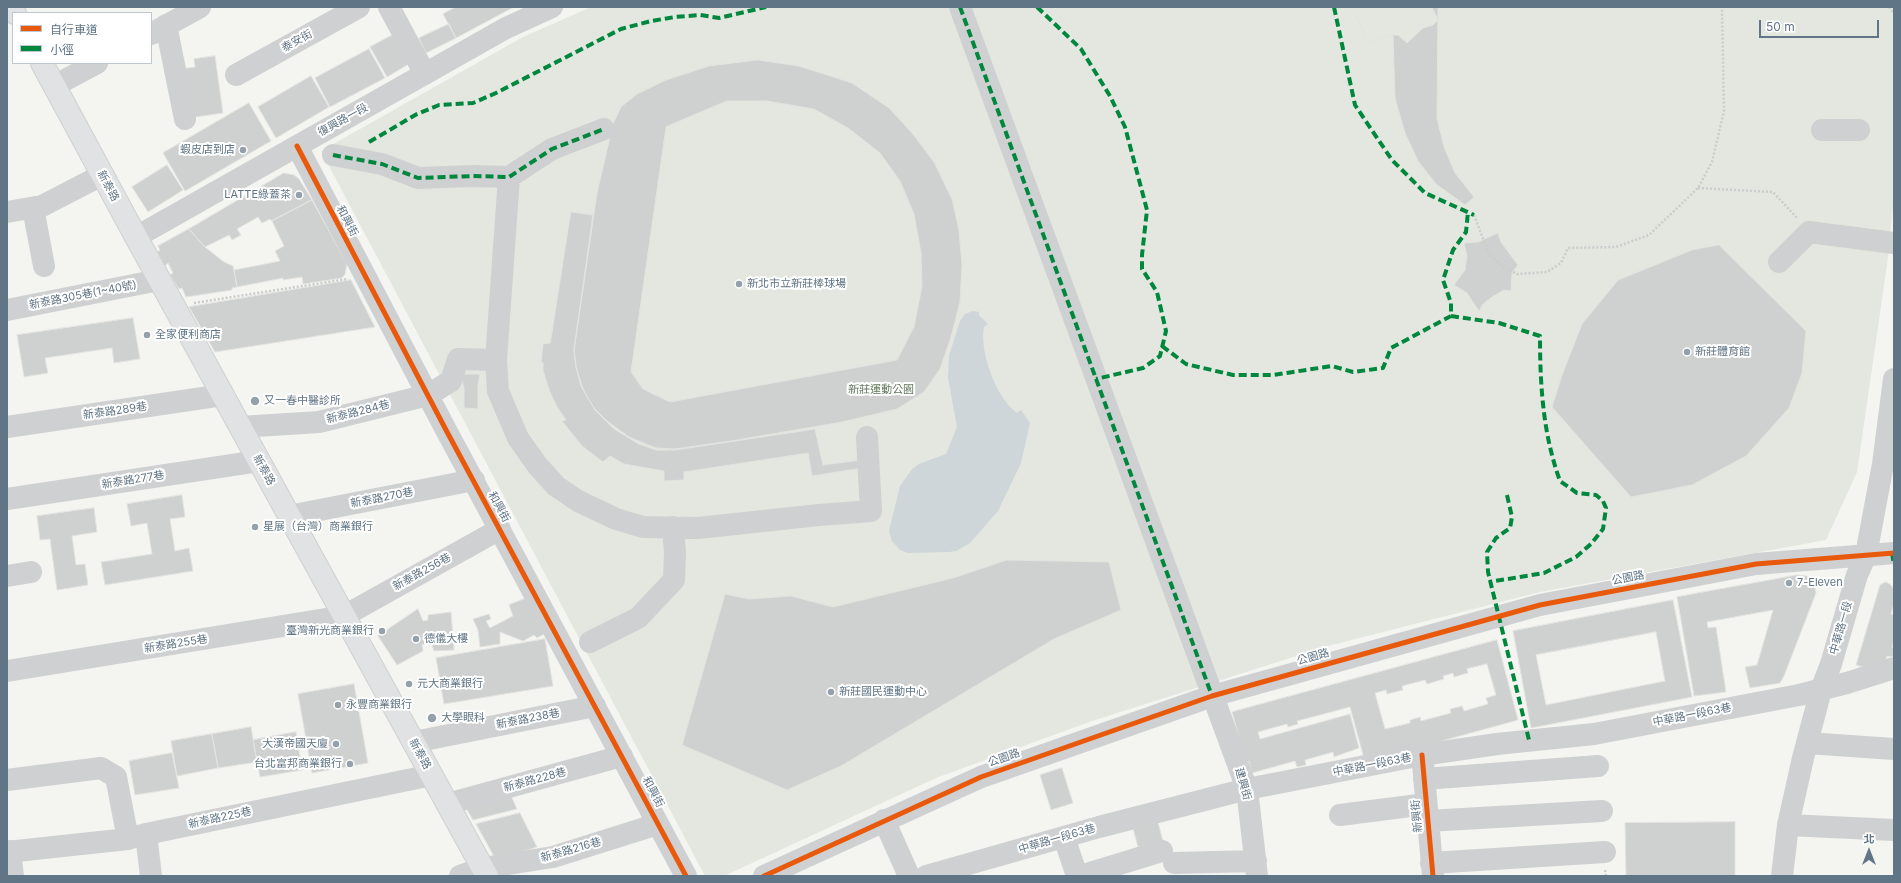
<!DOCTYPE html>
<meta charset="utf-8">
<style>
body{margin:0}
#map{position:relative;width:1901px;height:883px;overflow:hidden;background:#f4f4f1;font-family:Inter,"Noto Sans TC",sans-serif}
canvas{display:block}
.frame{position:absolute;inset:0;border:8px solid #607585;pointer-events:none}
.legend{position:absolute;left:12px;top:12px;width:140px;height:52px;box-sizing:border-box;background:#fff;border:1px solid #bfc8ce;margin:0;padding:5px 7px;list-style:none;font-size:12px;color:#607585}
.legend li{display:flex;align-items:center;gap:8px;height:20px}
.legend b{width:20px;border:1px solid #bfc8ce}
.north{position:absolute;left:1849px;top:831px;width:40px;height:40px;-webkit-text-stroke:3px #fff;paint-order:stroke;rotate:0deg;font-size:11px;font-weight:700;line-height:16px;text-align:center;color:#607585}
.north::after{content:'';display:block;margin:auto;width:14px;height:18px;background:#607585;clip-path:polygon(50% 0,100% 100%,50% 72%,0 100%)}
.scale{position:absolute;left:1759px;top:20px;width:120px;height:18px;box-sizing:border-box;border:2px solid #607585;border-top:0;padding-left:5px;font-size:12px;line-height:14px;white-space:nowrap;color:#607585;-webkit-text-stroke:3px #fff;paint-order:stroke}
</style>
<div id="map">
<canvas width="1901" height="883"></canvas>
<div class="frame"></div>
<ul class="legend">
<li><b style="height:5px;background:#e8590c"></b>自行車道</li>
<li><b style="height:5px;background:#00873e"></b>小徑</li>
</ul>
<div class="north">北</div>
<div class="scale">50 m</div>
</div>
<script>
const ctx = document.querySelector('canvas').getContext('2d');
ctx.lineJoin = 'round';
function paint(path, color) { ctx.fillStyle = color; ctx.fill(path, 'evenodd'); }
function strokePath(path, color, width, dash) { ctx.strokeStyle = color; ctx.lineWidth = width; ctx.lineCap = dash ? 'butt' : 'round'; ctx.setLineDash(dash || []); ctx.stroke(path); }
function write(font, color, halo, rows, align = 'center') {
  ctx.font = font + ' Inter,"Noto Sans TC",sans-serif'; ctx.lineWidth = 4; ctx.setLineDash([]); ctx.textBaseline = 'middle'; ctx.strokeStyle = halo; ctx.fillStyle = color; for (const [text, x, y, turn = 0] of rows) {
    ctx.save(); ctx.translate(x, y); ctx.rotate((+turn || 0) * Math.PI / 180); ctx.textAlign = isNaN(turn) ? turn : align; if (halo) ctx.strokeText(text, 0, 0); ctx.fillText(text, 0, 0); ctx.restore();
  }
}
paint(new Path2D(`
 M 591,7 L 1894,7 L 1894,195 L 1888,258 L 1857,472 L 1826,540 L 1540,592 L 1328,646 L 1092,721 L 936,778 L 724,876 L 705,876 L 321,151 L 523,37 Z`), '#e3e7df');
paint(new Path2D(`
 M 973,311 L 979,312 L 979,315 L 988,324 L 984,327 C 979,351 996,398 1017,413 L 1021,410 L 1030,423 L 1021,463 L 998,511 L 970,543 L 956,551 L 949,552 L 908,553 L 900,550 L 892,541 L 889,531 L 900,486 L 912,469 L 919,464 L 946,454 L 957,427 L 948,378 L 949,356 L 960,321 L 965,314 Z`), '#ced6d9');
const building = new Path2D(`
 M 456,7 L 514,7 L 456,38 L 443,14 Z
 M 1346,7 L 1432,7 L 1438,20 L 1433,25 L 1423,28 L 1407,43 L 1398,35 L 1389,35 L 1370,43 L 1367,41 L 1359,21 Z
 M 1346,7 L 1438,7 L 1437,118 L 1444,147 L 1455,173 L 1474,197 L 1465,205 L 1436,184 L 1418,161 L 1405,133 L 1395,98 L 1393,35 L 1389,35 L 1370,43 L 1367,41 L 1359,21 Z
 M 449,24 L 456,38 L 426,53 L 419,38 Z
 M 398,32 L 414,61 L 387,77 L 370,47 Z
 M 369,49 L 385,78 L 330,107 L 315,78 Z
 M 215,56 L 223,113 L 189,118 L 181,69 L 195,67 L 194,59 Z
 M 758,60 L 799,66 L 852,83 L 889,108 L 912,133 L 934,162 L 952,199 L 959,230 L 962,265 L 960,302 L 951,337 L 940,369 L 924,392 L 897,409 L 842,422 L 731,441 L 675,449 L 656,448 L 629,437 L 606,420 L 595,409 L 587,397 L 582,386 L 576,367 L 574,350 L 597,193 L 613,124 L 621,107 L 637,94 L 666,80 L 709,66 ZM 727,101 L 767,101 L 814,109 L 848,128 L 880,153 L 900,181 L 914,214 L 921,253 L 922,286 L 914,327 L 897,360 L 670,402 L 643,389 L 631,372 L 666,127 Z
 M 311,76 L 329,107 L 276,138 L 258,107 Z
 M 249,103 L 271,141 L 185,191 L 163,153 Z
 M 167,165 L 183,190 L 148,212 L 132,187 Z
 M 284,173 L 294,175 L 299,179 L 312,200 L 272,221 L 270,219 L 262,223 L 258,217 L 237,229 L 241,235 L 232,240 L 229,235 L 205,247 L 189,229 Z
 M 312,200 L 347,264 L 345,274 L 342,278 L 303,284 L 302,277 L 283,280 L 283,278 L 237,287 L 234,270 L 280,261 L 275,251 L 284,246 L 272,221 Z
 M 571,212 L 593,215 L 574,350 L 576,367 L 581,386 L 595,410 L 614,429 L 639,444 L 656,450 L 675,450 L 815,429 L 823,465 L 861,460 L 862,468 L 812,476 L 808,453 L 684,472 L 684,480 L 664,481 L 664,471 L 624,464 L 610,456 L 603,462 L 582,446 L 562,421 L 566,420 L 556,405 L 550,392 L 543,371 L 543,363 L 541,362 L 543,344 L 550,343 Z
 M 189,229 L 205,247 L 224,262 L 233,266 L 237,287 L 232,288 L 232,290 L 186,297 L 182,288 L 179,289 L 170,275 L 173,273 L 168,263 L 165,266 L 157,252 L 160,250 L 158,246 Z
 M 1498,233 L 1501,242 L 1518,265 L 1512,273 L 1511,291 L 1504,290 L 1492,297 L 1483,304 L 1479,311 L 1467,293 L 1454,285 L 1465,270 L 1467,256 L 1464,243 L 1478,242 Z
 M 1719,245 L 1806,331 L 1802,373 L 1789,408 L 1746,456 L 1692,485 L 1631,497 L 1552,407 L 1562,375 L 1582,324 L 1618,280 L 1692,250 Z
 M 351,280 L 375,327 L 215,352 L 189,307 Z
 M 133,318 L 140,359 L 114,363 L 112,348 L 45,358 L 48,373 L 24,377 L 17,335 Z
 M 460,374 L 480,374 L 478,385 L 478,409 L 464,408 L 464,388 Z
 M 182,495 L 185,517 L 170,519 L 175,551 L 189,548 L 193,571 L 105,585 L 101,562 L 152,554 L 147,523 L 131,526 L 127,504 Z
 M 94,508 L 97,532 L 72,536 L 76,565 L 85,564 L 88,585 L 57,590 L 50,539 L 40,540 L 37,516 Z
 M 1007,560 L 1109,562 L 1121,610 L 1054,639 L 841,766 L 787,790 L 682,745 L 725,594 L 749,599 L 791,596 L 833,607 L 953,578 Z
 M 1797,575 L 1807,576 L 1814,583 L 1816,593 L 1784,676 L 1780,683 L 1750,688 L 1745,667 L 1757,665 L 1773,610 L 1707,622 L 1708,628 L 1716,627 L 1726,692 L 1694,696 L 1677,597 Z
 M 1886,582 L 1891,585 L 1894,590 L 1894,603 L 1891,614 L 1894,615 L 1894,640 L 1892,647 L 1894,648 L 1894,657 L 1887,656 L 1884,667 L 1868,669 L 1856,665 L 1880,585 Z
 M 529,597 L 548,632 L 537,638 L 534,635 L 523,641 L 500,632 L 500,644 L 480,647 L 478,630 L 473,619 L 489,614 L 491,619 L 486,621 L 490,628 L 513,616 L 509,605 Z
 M 1673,600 L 1692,697 L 1531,728 L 1513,631 ZM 1656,632 L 1665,681 L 1546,705 L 1536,655 Z
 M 418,609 L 423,621 L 428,620 L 428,615 L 451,612 L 454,650 L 434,651 L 431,642 L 422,645 L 423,651 L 397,665 L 378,636 Z
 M 545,639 L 553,686 L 444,704 L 436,658 Z
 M 1497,640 L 1518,720 L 1365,762 L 1350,707 L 1297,721 L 1298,724 L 1288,727 L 1287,724 L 1258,732 L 1260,739 L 1350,714 L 1359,748 L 1334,757 L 1333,752 L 1305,760 L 1306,765 L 1297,767 L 1295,761 L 1252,773 L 1249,761 L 1246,762 L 1232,712 ZM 1487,664 L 1496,695 L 1486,698 L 1488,704 L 1464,711 L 1462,706 L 1450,709 L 1451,713 L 1421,721 L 1420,717 L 1410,720 L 1410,723 L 1385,729 L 1375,693 L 1386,690 L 1387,694 L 1403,690 L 1402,686 L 1425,680 L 1427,684 L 1444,679 L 1443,676 L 1453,673 L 1454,677 L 1468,673 L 1467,669 Z
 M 354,684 L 368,763 L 312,773 L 298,694 Z
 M 251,727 L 257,762 L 218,768 L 212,734 Z
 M 296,732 L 302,770 L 260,777 L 253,740 Z
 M 212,734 L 218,768 L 177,776 L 171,741 Z
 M 172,753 L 179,788 L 135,795 L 129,761 Z
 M 1062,768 L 1073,803 L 1051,810 L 1040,775 Z
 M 509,791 L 517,809 L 473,820 L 463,803 Z
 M 520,813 L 537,847 L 496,860 L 476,824 Z
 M 1157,819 L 1163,841 L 1138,847 L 1132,825 Z
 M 1735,822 L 1735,876 L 1626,876 L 1625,823 Z`);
paint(building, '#cfd1d0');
strokePath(building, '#e3e3e1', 1);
const major = new Path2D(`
 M 11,7 L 15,13
 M 42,63 L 136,237 L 487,876`);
strokePath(major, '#cfd1d1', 24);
strokePath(new Path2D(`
 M 1889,7 L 1894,14
 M 1698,188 L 1773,192 L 1798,219
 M 1474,215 L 1489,254 L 1501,265 L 1517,274 L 1547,272 L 1561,263 L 1568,248 L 1616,247 L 1649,235 L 1698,188 L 1712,162 L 1724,111 L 1722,7
 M 194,303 L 347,279
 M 1605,870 L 1606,876`), '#cbcdcd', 2.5, [2, 2]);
strokePath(new Path2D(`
 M 389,7 L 425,74
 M 960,7 L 1247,789 L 1257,876
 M 166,25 L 185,119
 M 151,34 L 200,7
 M 236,75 L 359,7
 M 54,86 L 97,63
 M 1822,130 L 1859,130
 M 297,146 L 446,430 L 686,876
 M 333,155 L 382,164 L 418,178 L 473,176 L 509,177 L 552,149 L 604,129
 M 509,177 L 496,360 L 498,391 L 518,438 L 537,465 L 556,486 L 578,501 L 616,519 L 643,527 L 698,528 L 819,515 L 871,511 L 867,437
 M 33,208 L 44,266
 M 7,212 L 42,206 L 102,175
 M 136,237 L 506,28 L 552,7
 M 1779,262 L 1809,232 L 1894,243
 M 7,310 L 159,280
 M 7,427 L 223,395
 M 240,427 L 319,422 L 428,395 L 451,381 L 458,359 L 496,360
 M 7,499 L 259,461
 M 289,516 L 474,480
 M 7,576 L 31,572
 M 590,642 L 638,618 L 674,580 L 675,553 L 673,527
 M 7,671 L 344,616 L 500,529
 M 414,742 L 595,706
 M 1807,743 L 1894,749
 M 1423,764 L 1433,876
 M 1424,779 L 1598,766
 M 7,780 L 101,768 L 116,777 L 128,839
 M 447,804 L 622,756
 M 1340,815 L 1426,804
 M 884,820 L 909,876
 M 1427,821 L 1602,811
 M 1788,825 L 1894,830
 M 146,834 L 151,876
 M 1064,837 L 1077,876
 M 10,851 L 13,876
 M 7,852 L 128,839 L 146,834 L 432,775
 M 1174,863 L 1256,861
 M 1431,863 L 1605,852
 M 460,876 L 483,868 L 553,857 L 658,824
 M 764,876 L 981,777 L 1212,696 L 1540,605 L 1756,564 L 1894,553
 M 926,876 L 1099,827 L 1247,789 L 1422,755 L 1497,744 L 1594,734 L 1799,695 L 1847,683 L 1894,668
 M 1080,876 L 1162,851
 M 1782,876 L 1788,825 L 1803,758 L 1821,690 L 1831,664 L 1857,575 L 1866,555 L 1883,464 L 1894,379`), '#cfd0d1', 22);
strokePath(major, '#e1e2e3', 22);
strokePath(new Path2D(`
 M 960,7 L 1212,696
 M 1037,7 L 1081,49 L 1110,96 L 1125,127 L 1147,210 L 1142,255 L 1142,269 L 1157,292 L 1166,331 L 1160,356 L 1143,368 L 1096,379
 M 1334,7 L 1355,105 L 1369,126 L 1392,160 L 1425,193 L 1474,215
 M 369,142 L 417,114 L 439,105 L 473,103 L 496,93 L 621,29 L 651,21 L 675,17 L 700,15 L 719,18 L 766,7
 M 333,155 L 382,164 L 418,178 L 473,176 L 509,177 L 552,149 L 604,129
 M 1451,316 L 1499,323 L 1540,336 C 1540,386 1543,434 1560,481 L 1577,493 L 1596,495 L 1603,501 L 1606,508 L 1603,529 L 1591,544 L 1576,557 L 1544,573 L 1489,582
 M 1162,346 L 1186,364 L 1233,375 L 1273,375 L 1332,366 L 1353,372 L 1383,368 L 1391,348 L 1451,316 L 1451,303 L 1443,280 L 1453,250 L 1466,232 L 1468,212
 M 1507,495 L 1512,517 L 1510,528 L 1496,538 L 1487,552 L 1488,572 L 1529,740
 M 1892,553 L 1894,565`), '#00873e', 4, [8, 4]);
strokePath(new Path2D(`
 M 297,146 L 446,430 L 686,876
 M 1422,755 L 1433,876
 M 764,876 L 981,777 L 1212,696 L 1540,605 L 1756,564 L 1894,553`), '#e8590c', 5);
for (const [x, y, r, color] of [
 [243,150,4,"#94a1ab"],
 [299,195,4,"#94a1ab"],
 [739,284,4,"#94a1ab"],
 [147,335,4,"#94a1ab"],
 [1687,352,4,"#94a1ab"],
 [255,401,5,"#94a1ab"],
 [255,527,4,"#94a1ab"],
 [1789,583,4,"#94a1ab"],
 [382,631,4,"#94a1ab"],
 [416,639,4,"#94a1ab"],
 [409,684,4,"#94a1ab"],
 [831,692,4,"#94a1ab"],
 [338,705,4,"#94a1ab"],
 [432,718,5,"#94a1ab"],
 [336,744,4,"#94a1ab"],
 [350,764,4,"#94a1ab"]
]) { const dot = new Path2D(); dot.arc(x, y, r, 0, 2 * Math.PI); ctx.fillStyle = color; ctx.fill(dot); strokePath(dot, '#fff', 1.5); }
write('11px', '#607585', '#fff', [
 ["泰安街",297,41,-29],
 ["復興路一段",343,120,-29],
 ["新泰路",108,186,62],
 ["和興街",347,221,62],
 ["新泰路305巷(1~40號)",83,295,-11],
 ["新泰路289巷",115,411,-8],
 ["新泰路284巷",358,412,-14],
 ["新泰路",264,470,61],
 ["新泰路277巷",133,480,-9],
 ["新泰路270巷",382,498,-11],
 ["和興街",499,507,61],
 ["新泰路256巷",422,572,-29],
 ["公園路",1628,578,-11],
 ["中華路一段",1841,628,-74],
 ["新泰路255巷",176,644,-9],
 ["公園路",1313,657,-16],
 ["中華路一段63巷",1692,715,-11],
 ["新泰路238巷",528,719,-11],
 ["新泰路",420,754,61],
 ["公園路",1004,758,-19],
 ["中華路一段63巷",1372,765,-11],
 ["新泰路228巷",535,780,-15],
 ["建興街",1243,784,74],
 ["和興街",653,792,62],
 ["新興街",1417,816,-95],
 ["新泰路225巷",220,818,-12],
 ["中華路一段63巷",1057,839,-16],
 ["新泰路216巷",571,850,-16]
]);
write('11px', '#607585', '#fff', [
 ["蝦皮店到店",235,150,"right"],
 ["LATTE綠蓋茶",291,195,"right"],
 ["新北市立新莊棒球場",747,284],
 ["全家便利商店",155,335],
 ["新莊體育館",1695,352],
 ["又一春中醫診所",264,401],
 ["星展（台灣）商業銀行",263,527],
 ["7-Eleven",1797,583],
 ["臺灣新光商業銀行",374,631,"right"],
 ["德儀大樓",424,639],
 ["元大商業銀行",417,684],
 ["新莊國民運動中心",839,692],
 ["永豐商業銀行",346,705],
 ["大學眼科",441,718],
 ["大漢帝國天廈",328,744,"right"],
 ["台北富邦商業銀行",342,764,"right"]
], 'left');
write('11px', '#657b60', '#fff', [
 ["新莊運動公園",881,390]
]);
</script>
